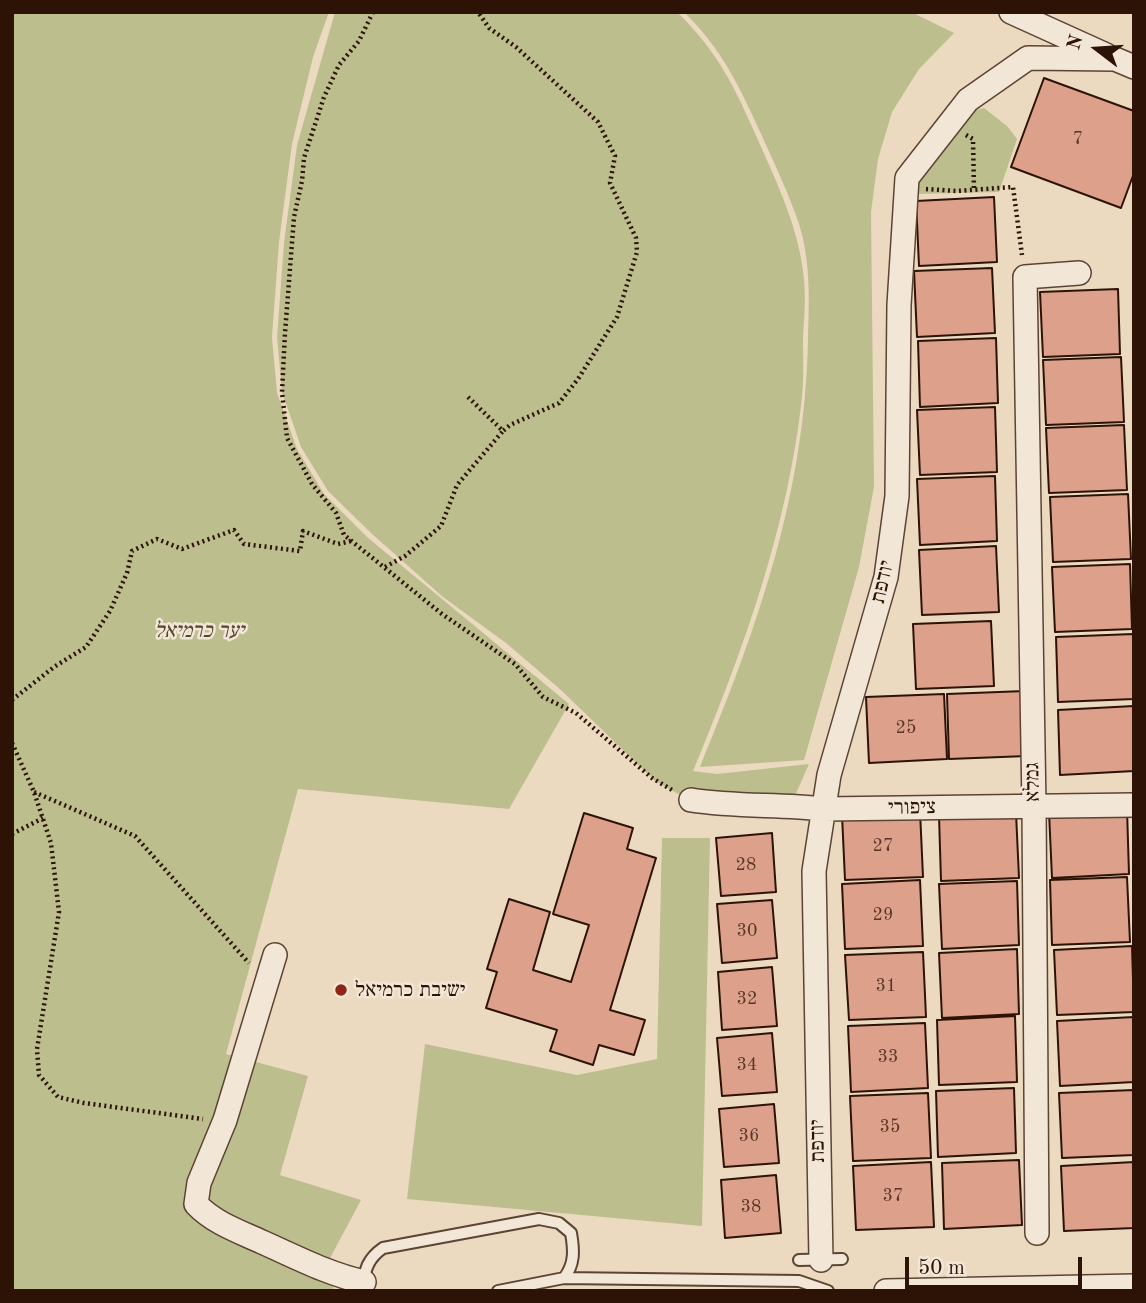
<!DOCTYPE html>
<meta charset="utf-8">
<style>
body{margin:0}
#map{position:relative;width:1146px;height:1303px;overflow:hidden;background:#ebd9c0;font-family:"Old Standard TT",serif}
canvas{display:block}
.frame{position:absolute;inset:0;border:14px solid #2d1306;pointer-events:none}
.north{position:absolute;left:1062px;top:14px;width:70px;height:70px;-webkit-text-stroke:5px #f2e6d6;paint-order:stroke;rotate:287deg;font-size:19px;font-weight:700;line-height:28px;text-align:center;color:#2d1306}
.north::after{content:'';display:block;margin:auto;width:24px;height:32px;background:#2d1306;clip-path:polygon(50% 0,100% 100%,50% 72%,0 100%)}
.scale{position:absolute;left:905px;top:1257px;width:177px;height:32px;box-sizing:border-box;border:4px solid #2d1306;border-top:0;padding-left:9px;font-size:21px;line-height:24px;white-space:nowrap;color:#2d1306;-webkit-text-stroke:5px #f2e6d6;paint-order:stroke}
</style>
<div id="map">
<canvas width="1146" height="1303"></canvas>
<div class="frame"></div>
<div class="north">N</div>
<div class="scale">50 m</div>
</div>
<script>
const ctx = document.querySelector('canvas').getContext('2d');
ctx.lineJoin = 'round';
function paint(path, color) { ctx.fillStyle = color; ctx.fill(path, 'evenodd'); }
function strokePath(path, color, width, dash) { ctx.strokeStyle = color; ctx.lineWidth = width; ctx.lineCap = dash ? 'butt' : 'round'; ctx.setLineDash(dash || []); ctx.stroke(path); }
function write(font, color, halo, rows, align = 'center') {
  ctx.font = font + ' "Old Standard TT","Frank Ruhl Libre",serif'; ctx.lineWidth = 5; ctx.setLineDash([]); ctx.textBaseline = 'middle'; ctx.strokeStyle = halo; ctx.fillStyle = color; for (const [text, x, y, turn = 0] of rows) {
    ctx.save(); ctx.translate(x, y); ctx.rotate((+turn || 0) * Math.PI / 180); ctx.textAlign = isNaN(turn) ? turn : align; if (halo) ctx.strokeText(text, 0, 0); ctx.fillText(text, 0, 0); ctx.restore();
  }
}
paint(new Path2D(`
 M 12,12 L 329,12 L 313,57 L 292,144 L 279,242 L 272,337 L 277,393 L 297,449 L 324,494 L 367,537 L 569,704 L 509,809 L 298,789 L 226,1054 L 308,1076 L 280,1175 L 361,1200 L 329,1260 L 334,1291 L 12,1291 Z
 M 335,12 L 677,12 C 719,53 735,88 758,140 C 778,185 800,231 804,280 C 806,299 804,319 803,338 C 803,358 804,377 802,397 C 788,527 743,651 693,771 L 717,774 L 809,764 L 787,814 L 702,807 L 655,781 L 561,690 L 506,643 L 443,597 L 371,533 L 328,491 L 301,447 L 282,392 L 277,337 L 284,243 L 297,145 Z
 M 684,12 L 911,12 L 954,33 L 919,69 L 892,112 L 878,159 L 871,212 L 874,487 L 859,567 L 804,760 L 700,767 C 758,626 805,494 808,340 C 809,301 811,262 799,224 C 789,194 775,165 762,136 C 740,88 723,50 684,12 Z
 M 984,108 L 1007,126 L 1017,139 L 999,192 L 913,194 L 913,169 L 959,114 Z
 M 662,838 L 710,838 L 702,1226 L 407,1199 L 425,1044 L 577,1075 L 657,1059 Z`), '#bdbe8e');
const building = new Path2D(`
 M 1044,78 L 1134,111 L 1134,173 L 1121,208 L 1011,167 Z
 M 994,197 L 997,262 L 919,266 L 916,201 Z
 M 992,268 L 995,333 L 917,337 L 914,271 Z
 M 1118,289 L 1120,354 L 1043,357 L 1040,292 Z
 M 996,338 L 998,403 L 920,407 L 918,341 Z
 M 1121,357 L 1124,422 L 1046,425 L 1043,360 Z
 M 995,407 L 997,472 L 920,475 L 917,410 Z
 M 1124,425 L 1127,490 L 1049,493 L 1046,428 Z
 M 995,476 L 997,541 L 920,545 L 917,479 Z
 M 1128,494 L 1131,559 L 1053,562 L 1050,497 Z
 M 996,546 L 999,612 L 922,615 L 919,550 Z
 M 1130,564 L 1132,629 L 1055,632 L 1052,567 Z
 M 991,621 L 994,686 L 916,689 L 913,624 Z
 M 1133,634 L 1134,699 L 1058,702 L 1056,637 Z
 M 1025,691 L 1027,756 L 949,759 L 947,694 Z
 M 944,694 L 947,759 L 869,763 L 866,697 Z
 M 1134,706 L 1134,771 L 1060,775 L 1058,710 Z
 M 1127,809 L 1129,874 L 1052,878 L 1049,812 Z
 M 920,811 L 923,877 L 845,880 L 842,815 Z
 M 584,813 L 633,828 L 627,849 L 656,858 L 610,1010 L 645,1020 L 634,1055 L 599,1045 L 593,1065 L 550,1051 L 557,1030 L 486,1008 L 497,972 L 487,969 L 509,899 L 550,912 L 533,970 L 571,982 L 589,925 L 553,914 Z
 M 1016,813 L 1019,878 L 941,881 L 939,816 Z
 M 772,833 L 776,892 L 721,896 L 716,838 Z
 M 1127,877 L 1130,942 L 1052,945 L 1050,880 Z
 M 920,880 L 923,946 L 845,949 L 842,884 Z
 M 1017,881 L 1019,945 L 942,949 L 939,884 Z
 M 772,900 L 777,958 L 722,963 L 717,904 Z
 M 1132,946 L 1134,1012 L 1057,1015 L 1054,950 Z
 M 1017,949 L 1019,1014 L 942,1018 L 939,953 Z
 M 923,952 L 926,1017 L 849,1020 L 845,955 Z
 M 772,967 L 777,1026 L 722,1030 L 718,972 Z
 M 1015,1016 L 1017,1082 L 939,1085 L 937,1020 Z
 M 1134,1017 L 1134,1082 L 1060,1086 L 1057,1021 Z
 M 925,1023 L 928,1088 L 851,1092 L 848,1026 Z
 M 772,1033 L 777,1092 L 722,1096 L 717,1038 Z
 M 1014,1088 L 1016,1153 L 938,1157 L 936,1091 Z
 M 1134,1090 L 1134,1155 L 1062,1158 L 1059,1093 Z
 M 928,1093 L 931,1158 L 853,1161 L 850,1096 Z
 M 774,1104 L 779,1163 L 724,1167 L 719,1109 Z
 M 1019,1160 L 1022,1225 L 944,1229 L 942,1163 Z
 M 931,1162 L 934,1227 L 856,1230 L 853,1166 Z
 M 1134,1162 L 1134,1228 L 1064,1231 L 1061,1166 Z
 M 776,1175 L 781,1233 L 725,1238 L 721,1180 Z`);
paint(building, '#dca08b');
strokePath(building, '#2d1306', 2);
const service = new Path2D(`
 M 799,1260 L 842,1259
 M 365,1285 C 363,1269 370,1257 383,1248 L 539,1219 L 559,1223 L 571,1233 C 574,1250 575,1264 564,1278
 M 498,1291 L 564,1278 L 799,1281 L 828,1291`);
const minor = new Path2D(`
 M 1011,12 L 1106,55
 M 691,800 C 736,807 779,804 824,809 L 1134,805
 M 275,955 L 225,1120 L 199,1183 L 196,1204 C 214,1223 238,1231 262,1242 C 296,1257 328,1274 364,1282
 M 1037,1233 L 1034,806 L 1025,277 L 1079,273
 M 821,1260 L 814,871 L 829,775 L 886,577 L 897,496 L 899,305 L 907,178 L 968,100 L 1028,58 L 1115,59 L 1134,67
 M 886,1291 L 1134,1286`);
strokePath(service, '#5c4434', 14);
strokePath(minor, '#5c4434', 26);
strokePath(new Path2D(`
 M 373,12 L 359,41 L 339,65 L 324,97 L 304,158 L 302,181 L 294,217 L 285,333 L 282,392 L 287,438 L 312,484 L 336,513 L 344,535 L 442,614 L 515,664 L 543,697 L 576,713 L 652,778 L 672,790
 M 966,135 L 973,139 L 974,190
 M 926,189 L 956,191 L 1013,187 L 1022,255
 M 468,397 L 503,431 L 510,425 L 559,403 L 578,379 L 617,317 L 637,252 L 636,238 L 610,183 L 615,156 L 598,122 L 516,47 L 489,28 L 478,12
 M 385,567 L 405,556 L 441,526 L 457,485 L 503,431
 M 12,700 L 54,667 L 86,647 L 110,611 L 127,573 L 132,551 L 157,539 L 182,549 L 234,530 L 244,544 L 300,551 L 303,531 L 338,544 L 351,541
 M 12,743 L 34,792 L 51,843 L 59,912 L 37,1049 L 39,1075 L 58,1097 L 84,1103 L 203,1119
 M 34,792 L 135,836 L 249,963
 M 12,834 L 43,818`), '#2d1306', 4.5, [2, 3.5]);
strokePath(service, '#f2e6d6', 10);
strokePath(minor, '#f2e6d6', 23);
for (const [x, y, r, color] of [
 [341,990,7,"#8f2418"]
]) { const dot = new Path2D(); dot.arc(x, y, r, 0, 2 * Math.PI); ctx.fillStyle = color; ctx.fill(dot); strokePath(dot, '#f2e6d6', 2.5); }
write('18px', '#593627', null, [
 ["7",1078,139],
 ["25",906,728],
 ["27",883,846],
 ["28",746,865],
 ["29",883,915],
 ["30",747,931],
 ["31",886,986],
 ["32",747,999],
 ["33",888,1057],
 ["34",747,1065],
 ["35",890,1127],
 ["36",749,1136],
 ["37",893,1196],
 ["38",751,1207]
]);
write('21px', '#2d1306', '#f2e6d6', [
 ["יודפת",883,582,-77],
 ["גמלא",1033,782,-91],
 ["ציפורי",912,808,-1],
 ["יודפת",818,1141,-91]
]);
write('italic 21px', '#58462f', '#f2e6d6', [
 ["יער כרמיאל",199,631]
]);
write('21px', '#2d1306', '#f2e6d6', [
 ["ישיבת כרמיאל",355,990]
], 'left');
</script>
